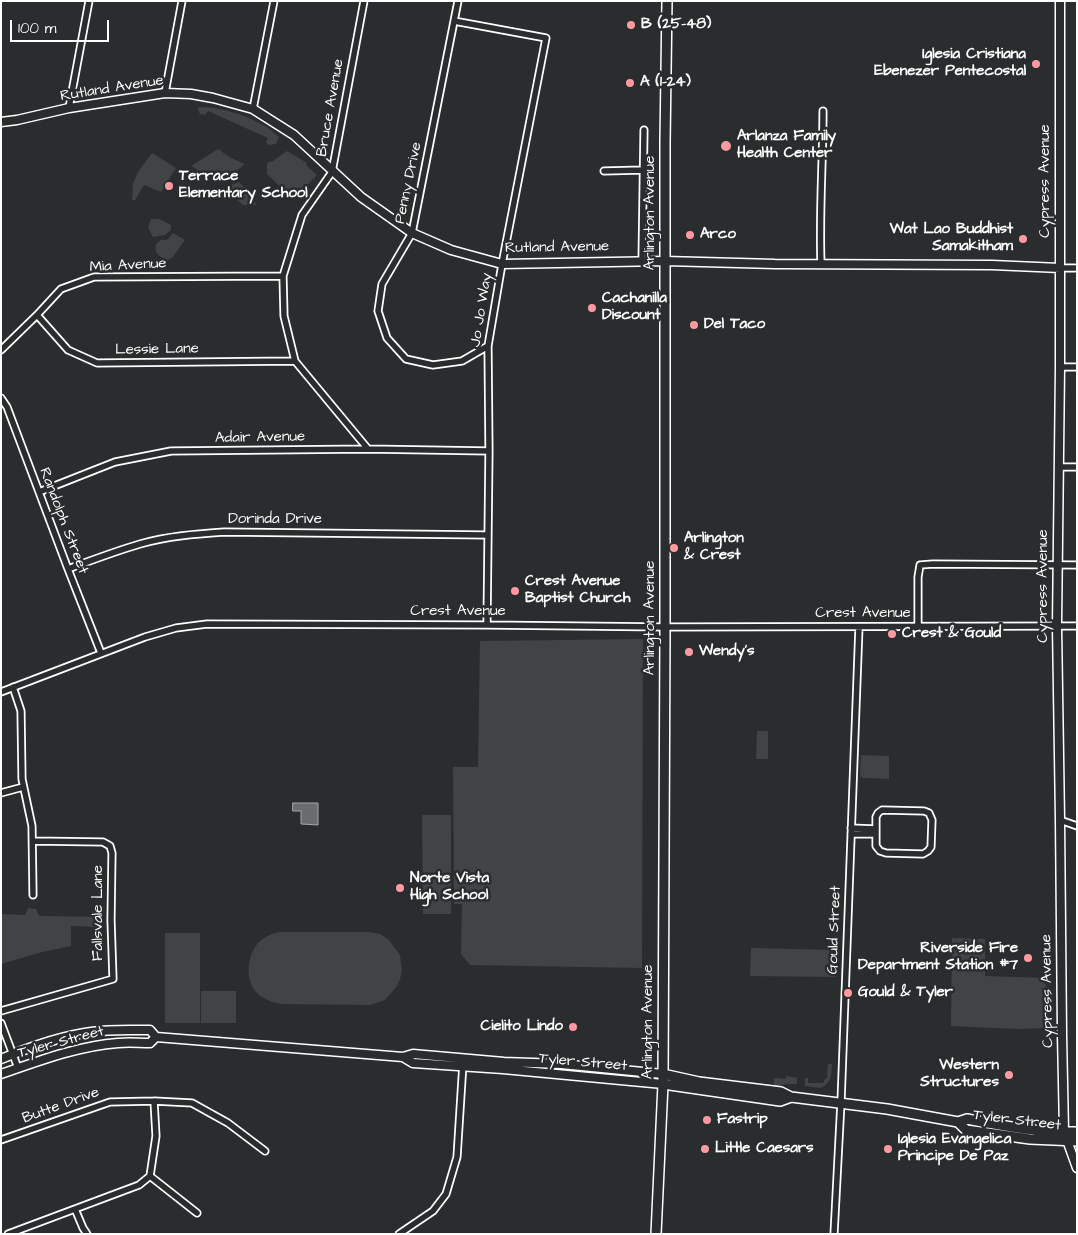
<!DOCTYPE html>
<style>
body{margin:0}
#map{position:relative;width:1078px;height:1235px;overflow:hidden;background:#2a2d2e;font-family:"Architects Daughter",sans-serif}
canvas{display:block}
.frame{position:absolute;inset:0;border:2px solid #fff;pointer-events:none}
.scale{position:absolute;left:10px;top:20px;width:99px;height:22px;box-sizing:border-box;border:2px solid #fff;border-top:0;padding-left:6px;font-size:15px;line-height:18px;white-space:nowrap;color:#fff;-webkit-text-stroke:4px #2a2d2e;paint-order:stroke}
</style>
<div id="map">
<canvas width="1078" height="1235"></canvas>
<div class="frame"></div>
<div class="scale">100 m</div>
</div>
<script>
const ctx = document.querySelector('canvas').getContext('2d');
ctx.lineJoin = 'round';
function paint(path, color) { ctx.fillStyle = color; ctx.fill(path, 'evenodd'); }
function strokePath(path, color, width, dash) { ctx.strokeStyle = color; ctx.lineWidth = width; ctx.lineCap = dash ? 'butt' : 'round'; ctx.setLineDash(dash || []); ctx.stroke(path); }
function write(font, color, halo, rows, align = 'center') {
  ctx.font = font + ' "Architects Daughter",sans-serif'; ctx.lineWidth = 5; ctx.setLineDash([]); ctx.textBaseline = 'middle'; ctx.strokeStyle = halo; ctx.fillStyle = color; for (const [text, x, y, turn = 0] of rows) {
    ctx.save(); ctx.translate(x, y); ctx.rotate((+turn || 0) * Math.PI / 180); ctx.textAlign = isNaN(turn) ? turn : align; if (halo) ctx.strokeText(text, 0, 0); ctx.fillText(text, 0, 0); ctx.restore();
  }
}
paint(new Path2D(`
 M 199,107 C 221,107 244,114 263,125 C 269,128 274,133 279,137 L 276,144 L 268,145 L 266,142 L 268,138 L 208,111 L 205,115 L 200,114 L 198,110 Z
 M 218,149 L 231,158 L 245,164 L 221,183 L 191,166 Z
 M 287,151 L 307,163 L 306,165 L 317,175 L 303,189 L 301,188 L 302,189 L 294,200 L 267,174 L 267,163 L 273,161 Z
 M 152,153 L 176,168 L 161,192 L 144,185 L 135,200 L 132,200 L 133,184 L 138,172 Z
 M 239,182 L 253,196 L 256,205 L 243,205 L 224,188 Z
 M 151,219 L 159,219 L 171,225 L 171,230 L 165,235 L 153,237 L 148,227 Z
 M 173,233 L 185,240 L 172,258 L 167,260 C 159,257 154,253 156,244 L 161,240 L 167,240 Z
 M 643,639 L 642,968 L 470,965 L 461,954 L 462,904 L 454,904 L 453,767 L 478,767 L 480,641 Z
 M 757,731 L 768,731 L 768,759 L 756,759 Z
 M 861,755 L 889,756 L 889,779 L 863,778 L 860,776 Z
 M 422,815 L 451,815 L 451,914 L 423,914 Z
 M 28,908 L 36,909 L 39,916 L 101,917 L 101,927 L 71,926 L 71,946 L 42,952 L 1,964 L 1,914 L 25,915 Z
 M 279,932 L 369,932 L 380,934 L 389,940 L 400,955 L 402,970 L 400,979 L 397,986 L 385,1000 L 370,1005 L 281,1004 C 272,1002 262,999 256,992 C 245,979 247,956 258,943 C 264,937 271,934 279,932 Z
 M 165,933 L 200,933 L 200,1023 L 165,1023 Z
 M 952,938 L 985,939 L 985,976 L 1046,978 L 1047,1028 L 1017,1029 L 951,1026 Z
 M 751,948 L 837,950 L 836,977 L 750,976 Z
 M 201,991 L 236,991 L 236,1023 L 201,1023 Z
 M 828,1064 L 832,1064 C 831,1076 832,1082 821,1088 L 805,1086 L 805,1078 L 808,1078 L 808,1083 L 824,1083 L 824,1080 L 827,1078 Z
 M 786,1076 L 797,1078 L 797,1084 L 788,1084 L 774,1086 L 774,1078 L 786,1079 Z`), '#414445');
const water = new Path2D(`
 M 293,803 L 318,803 L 318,825 L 301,824 L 301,811 L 293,811 Z`);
paint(water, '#6a6c6d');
strokePath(water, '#a6a7a7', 1);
const street = new Path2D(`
 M 364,1 L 332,172 L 302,215 L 283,276 L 284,316 L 295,361 L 368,449
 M 458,1 L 412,233 L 382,284 L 378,311 L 387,338 L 406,359 L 433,365 L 462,361 L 488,346
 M 454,21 L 546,38 L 502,264 L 488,346 L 489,451 L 487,625
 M 165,93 L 182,1
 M 69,108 L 89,1
 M 253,109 L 274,1
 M 604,171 L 643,170
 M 642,261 L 644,130
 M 821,264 C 819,213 823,162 823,111
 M 1060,268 L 1077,268
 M 37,315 L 68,350 L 97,363 L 295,361
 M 1,350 L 37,315 L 61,289 L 94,277 L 283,276
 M 1060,367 L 1077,367
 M 1,398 L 7,407 L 68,569 L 101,653
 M 1059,467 L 1077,467
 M 39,492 L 115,462 L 171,451 L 368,449 L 489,451
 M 68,569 C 92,560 116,551 140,544 C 168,536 196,534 224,532 L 487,535
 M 918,627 L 918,577 L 920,565 L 933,564 L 1077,565
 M 13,687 L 21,711 L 22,779 L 32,826 L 33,895
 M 1,692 L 145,637 L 176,628 L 207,624 L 487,625 L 665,627 L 1077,626
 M 1,793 L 23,787
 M 882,810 L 924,811 L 929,813 L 932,820 L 931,847 L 928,851 L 923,854 L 886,853 L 880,851 L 876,846 L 876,817 L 878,813 Z
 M 1060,820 L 1077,826
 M 851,828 L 876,829
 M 851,834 L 876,834
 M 1,1011 L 113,979 L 111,920 L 112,853 L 110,846 L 103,842 L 33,841
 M 1,1023 L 18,1068
 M 1,1140 L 110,1102 L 154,1101 L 192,1103 L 228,1123 L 265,1151
 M 150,1176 L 197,1213
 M 75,1209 L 83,1228 L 87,1234
 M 8,1234 L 139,1185 L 150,1176 L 156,1136 L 154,1101
 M 399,1234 L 433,1211 L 446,1194 L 457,1157 L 463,1063
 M 834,1234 L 841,1102 L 859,627`);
const secondary = new Path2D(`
 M 1060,1 L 1060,367 L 1057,626 L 1060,820 L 1062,1034 L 1064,1132 L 1077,1168
 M 1,122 L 17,120 L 69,108 L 165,93 L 191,94 L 213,98 L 253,109 L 294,135 L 361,197 L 412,233 L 451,250 L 502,264 L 665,261 L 775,264 L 992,265 L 1060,268
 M 403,1057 L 413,1063 L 503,1069 L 663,1084
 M 1,1059 C 30,1047 60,1036 91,1032 C 110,1029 130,1030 150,1030 L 156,1037 L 403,1057 L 413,1054 L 504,1062 L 561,1064 L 663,1074
 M 1,1074 C 39,1061 78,1046 118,1043 C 129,1042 139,1043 150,1043 L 156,1037`);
const primary = new Path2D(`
 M 663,1074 L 699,1082 L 781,1092 L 791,1097 L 887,1109 L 958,1122 L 967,1119 C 1004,1126 1040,1133 1077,1132
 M 663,1084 L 780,1101 L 791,1097
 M 958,1122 L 966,1130 L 1030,1139 L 1077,1141
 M 656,1234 L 663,1084 L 665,627 L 665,142 L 667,1`);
strokePath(street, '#fff', 9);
strokePath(secondary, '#fff', 11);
strokePath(primary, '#fff', 12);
strokePath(street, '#2a2d2e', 5.5);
strokePath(secondary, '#2a2d2e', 8);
strokePath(primary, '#2a2d2e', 9);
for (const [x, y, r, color] of [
 [631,25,5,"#ff9aa2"],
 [1036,64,5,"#ff9aa2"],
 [630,83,5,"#ff9aa2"],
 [726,146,6,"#ff9aa2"],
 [169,186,5,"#ff9aa2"],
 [690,235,5,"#ff9aa2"],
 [1023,239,5,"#ff9aa2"],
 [592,308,5,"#ff9aa2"],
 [694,325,5,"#ff9aa2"],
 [674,548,5,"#ff9aa2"],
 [515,591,5,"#ff9aa2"],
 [892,634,5,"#ff9aa2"],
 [689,652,5,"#ff9aa2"],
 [400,888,5,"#ff9aa2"],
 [1028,958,5,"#ff9aa2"],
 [848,993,5,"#ff9aa2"],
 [573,1027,5,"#ff9aa2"],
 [1009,1075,5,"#ff9aa2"],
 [707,1120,5,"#ff9aa2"],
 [705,1149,5,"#ff9aa2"],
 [888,1149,5,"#ff9aa2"]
]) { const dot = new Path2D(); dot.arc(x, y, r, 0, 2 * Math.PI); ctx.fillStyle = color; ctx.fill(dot); strokePath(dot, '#2a2d2e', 2); }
write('bold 15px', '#fff', '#2a2d2e', [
 ["B (25-48)",641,25],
 ["Iglesia Cristiana",1026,55,"right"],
 ["Ebenezer Pentecostal",1026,72,"right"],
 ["A (1-24)",640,83],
 ["Arlanza Family",737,137],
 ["Health Center",737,154],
 ["Terrace",179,177],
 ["Elementary School",179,194],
 ["Wat Lao Buddhist",1013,230,"right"],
 ["Samakitham",1013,247,"right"],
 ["Arco",700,235],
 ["Cachanilla",602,299],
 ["Discount",602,316],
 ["Del Taco",704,325],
 ["Arlington",684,539],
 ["& Crest",684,556],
 ["Crest Avenue",525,582],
 ["Baptist Church",525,599],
 ["Crest & Gould",902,634],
 ["Wendy's",699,652],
 ["Norte Vista",410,879],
 ["High School",410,896],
 ["Riverside Fire",1018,949,"right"],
 ["Department Station #7",1018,966,"right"],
 ["Gould & Tyler",858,993],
 ["Cielito Lindo",563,1027,"right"],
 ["Western",999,1066,"right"],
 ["Structures",999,1083,"right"],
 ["Fastrip",717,1120],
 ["Iglesia Evangelica",898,1140],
 ["Principe De Paz",898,1157],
 ["Little Caesars",715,1149]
], 'left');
write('15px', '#fff', '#2a2d2e', [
 ["Rutland Avenue",112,89,-9],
 ["Bruce Avenue",331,108,-80],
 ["Cypress Avenue",1046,181,-90],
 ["Penny Drive",409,183,-78],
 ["Arlington Avenue",651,213,-90],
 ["Rutland Avenue",557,248,-1],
 ["Mia Avenue",128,266,-3],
 ["Jo Jo Way",482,310,-81],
 ["Lessie Lane",157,350,-1],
 ["Adair Avenue",260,438,-1],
 ["Dorinda Drive",275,520],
 ["Randolph Street",63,521,69],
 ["Cypress Avenue",1044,586,-90],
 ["Crest Avenue",458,612],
 ["Crest Avenue",863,614],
 ["Arlington Avenue",651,618,-90],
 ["Fallsvale Lane",99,913,-90],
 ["Gould Street",835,930,-88],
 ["Cypress Avenue",1048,991,-91],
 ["Arlington Avenue",649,1022,-90],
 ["Tyler Street",61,1043,-15],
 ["Tyler Street",583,1063,5],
 ["Butte Drive",61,1106,-20],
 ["Tyler Street",1017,1121,7]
]);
</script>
